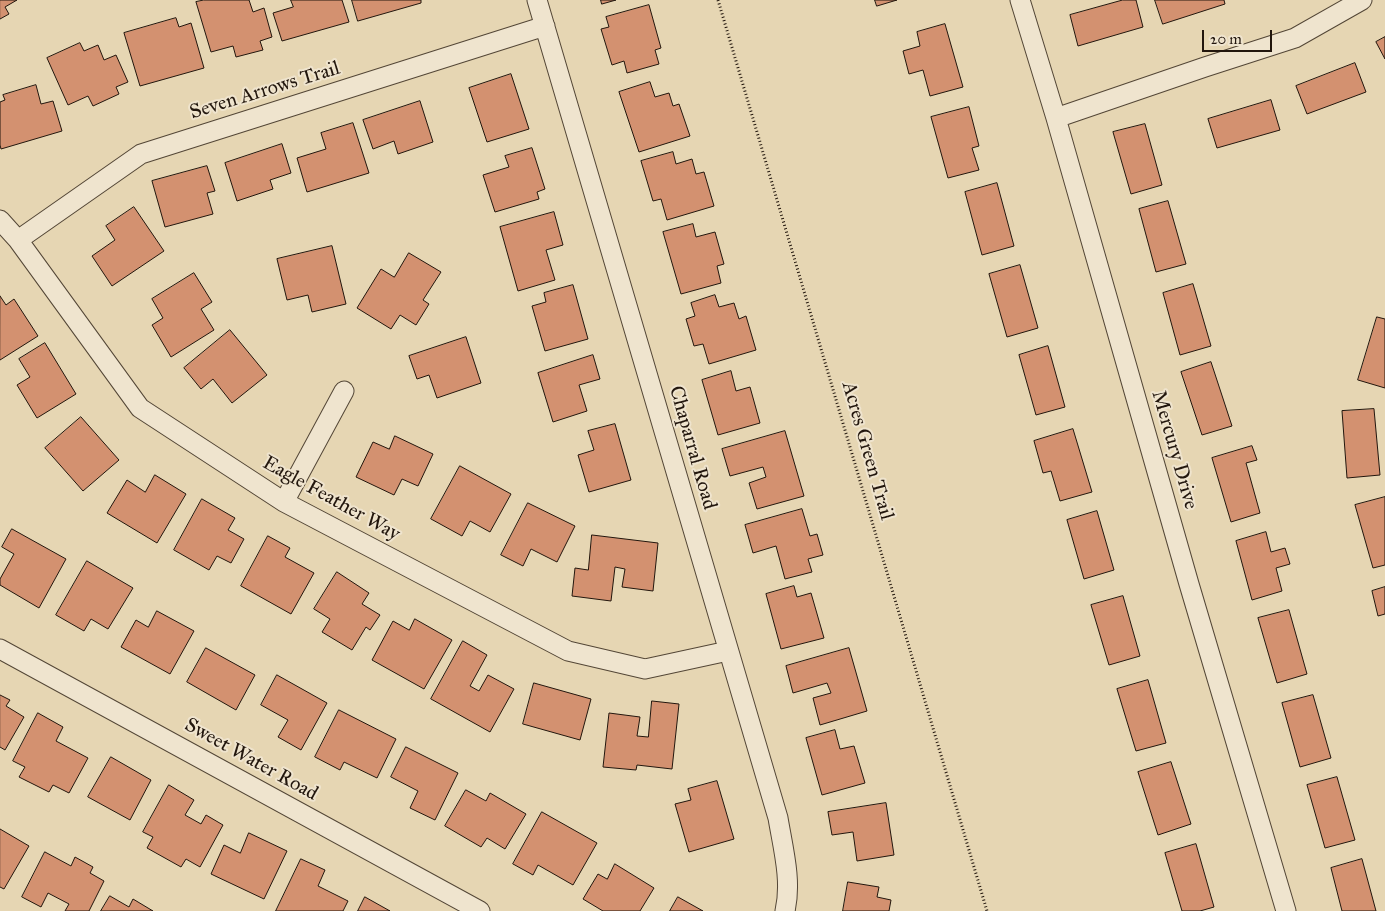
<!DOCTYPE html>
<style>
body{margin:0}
#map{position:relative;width:1385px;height:911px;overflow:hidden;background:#e6d6b3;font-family:"IM FELL Great Primer",serif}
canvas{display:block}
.scale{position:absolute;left:1202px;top:30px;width:70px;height:22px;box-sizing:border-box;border:2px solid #22160d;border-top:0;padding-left:6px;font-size:15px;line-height:18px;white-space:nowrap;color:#22160d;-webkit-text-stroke:4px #efe4ce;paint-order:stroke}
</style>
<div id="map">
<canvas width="1385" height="911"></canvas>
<div class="scale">20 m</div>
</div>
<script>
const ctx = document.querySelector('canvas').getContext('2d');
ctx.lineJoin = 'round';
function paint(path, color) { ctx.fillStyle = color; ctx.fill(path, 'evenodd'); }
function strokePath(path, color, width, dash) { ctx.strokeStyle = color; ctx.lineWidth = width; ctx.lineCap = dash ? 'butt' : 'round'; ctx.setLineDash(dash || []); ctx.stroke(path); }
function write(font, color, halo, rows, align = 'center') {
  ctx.font = font + ' "IM FELL Great Primer",serif'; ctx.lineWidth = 4; ctx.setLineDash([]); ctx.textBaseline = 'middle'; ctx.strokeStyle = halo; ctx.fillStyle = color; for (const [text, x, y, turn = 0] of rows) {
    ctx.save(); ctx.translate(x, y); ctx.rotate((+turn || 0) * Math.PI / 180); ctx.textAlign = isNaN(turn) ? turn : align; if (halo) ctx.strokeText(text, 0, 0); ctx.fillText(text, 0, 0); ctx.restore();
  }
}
const building = new Path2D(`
 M 0,0 L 17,0 L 5,7 L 9,14 L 0,19 Z
 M 204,0 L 249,0 L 253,12 L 264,8 L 272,37 L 260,41 L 263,50 L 236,57 L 233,46 L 211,52 L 196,2 Z
 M 291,0 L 342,0 L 349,22 L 282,41 L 273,13 L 293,7 Z
 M 352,0 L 421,0 L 421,3 L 358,21 Z
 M 601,0 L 616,0 L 602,4 Z
 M 875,0 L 897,0 L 877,6 Z
 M 1123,0 L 1136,0 L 1143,27 L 1078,46 L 1070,15 Z
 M 1155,0 L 1224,0 L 1225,4 L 1163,24 Z
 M 649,5 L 661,48 L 655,50 L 659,64 L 627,73 L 624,61 L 612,65 L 601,29 L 609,27 L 606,17 Z
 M 176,18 L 179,27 L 191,23 L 204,68 L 140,86 L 124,33 Z
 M 945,24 L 963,87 L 930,96 L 923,70 L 909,74 L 903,51 L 920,46 L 917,32 Z
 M 1385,37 L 1385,59 L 1376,42 Z
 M 80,43 L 84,51 L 98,45 L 104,60 L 116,55 L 128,82 L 116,87 L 119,94 L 93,106 L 88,96 L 68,105 L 47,58 Z
 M 1355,63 L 1366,92 L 1307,114 L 1296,86 Z
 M 511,74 L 529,129 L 487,142 L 469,88 Z
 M 650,82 L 655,97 L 669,93 L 673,106 L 679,104 L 690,136 L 639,152 L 619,92 Z
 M 36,85 L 41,104 L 53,101 L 62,131 L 1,149 L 0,145 L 0,102 L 5,100 L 3,95 Z
 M 1271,100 L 1280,130 L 1217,148 L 1208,119 Z
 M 420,101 L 433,142 L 398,154 L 394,141 L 373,149 L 363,120 Z
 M 969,107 L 979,146 L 972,148 L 979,170 L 948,178 L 931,117 Z
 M 353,123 L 369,173 L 307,192 L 297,158 L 326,149 L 321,133 Z
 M 1145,124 L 1162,185 L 1131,194 L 1113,132 Z
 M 282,144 L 291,173 L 270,180 L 273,189 L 237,201 L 225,163 Z
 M 532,148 L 545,189 L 537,192 L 539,199 L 495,212 L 483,175 L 509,167 L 505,156 Z
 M 673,152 L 676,164 L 692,159 L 696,174 L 704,172 L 714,206 L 667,220 L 661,199 L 653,201 L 641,161 Z
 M 207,166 L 215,191 L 207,193 L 213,214 L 165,227 L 152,181 Z
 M 997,183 L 1014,246 L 982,255 L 965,192 Z
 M 1168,201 L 1186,264 L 1156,272 L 1139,209 Z
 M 134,207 L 164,251 L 112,286 L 92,256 L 115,240 L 106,226 Z
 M 554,212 L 563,245 L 546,250 L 555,280 L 518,291 L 500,227 Z
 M 693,224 L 696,237 L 715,232 L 724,264 L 717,266 L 721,283 L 681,294 L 663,232 Z
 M 332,246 L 346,304 L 312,312 L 308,295 L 287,300 L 277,259 Z
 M 409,253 L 441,272 L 423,300 L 429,304 L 416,325 L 400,315 L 391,329 L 357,308 L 381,269 L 394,277 Z
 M 1020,265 L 1038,328 L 1007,337 L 989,274 Z
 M 194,273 L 212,302 L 201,309 L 214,330 L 171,357 L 152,325 L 163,318 L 152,299 Z
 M 1193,284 L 1211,346 L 1180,355 L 1163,293 Z
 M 573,285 L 588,339 L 545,351 L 532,306 L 546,302 L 544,293 Z
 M 715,295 L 719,307 L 734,303 L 739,319 L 746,316 L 756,350 L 709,364 L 703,344 L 694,346 L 686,319 L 695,316 L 691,303 Z
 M 0,296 L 6,305 L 14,299 L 38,336 L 0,360 Z
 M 1377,317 L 1385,319 L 1385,388 L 1358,380 Z
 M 230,330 L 267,375 L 232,403 L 213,379 L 201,389 L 184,368 Z
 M 466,337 L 481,383 L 437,398 L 429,375 L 417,379 L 409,356 Z
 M 45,343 L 76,394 L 37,418 L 17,385 L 30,377 L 19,359 Z
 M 1048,346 L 1065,407 L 1036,415 L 1019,355 Z
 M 593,355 L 600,379 L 579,385 L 587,411 L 553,422 L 538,373 Z
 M 1211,362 L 1232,426 L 1202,435 L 1181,372 Z
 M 731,371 L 736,391 L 750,387 L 760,423 L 718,435 L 702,380 Z
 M 1374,409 L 1380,475 L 1347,478 L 1342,411 Z
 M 81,417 L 119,460 L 83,491 L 45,448 Z
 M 615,424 L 631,480 L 589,492 L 578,455 L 594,450 L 588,431 Z
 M 1073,429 L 1092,492 L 1060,501 L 1051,471 L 1043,473 L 1034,441 Z
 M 785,431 L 804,496 L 757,509 L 749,483 L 766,477 L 763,467 L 730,476 L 722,449 Z
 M 395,436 L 433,454 L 418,486 L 402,479 L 394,495 L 356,477 L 373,442 L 389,449 Z
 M 1252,446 L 1257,460 L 1246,463 L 1260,513 L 1231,522 L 1212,458 Z
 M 460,466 L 511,494 L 490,532 L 470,521 L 462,536 L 431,519 Z
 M 155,475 L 186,494 L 157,543 L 107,513 L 127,480 L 145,492 Z
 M 1385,497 L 1385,565 L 1373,568 L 1355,505 Z
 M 202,499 L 235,518 L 228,530 L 244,539 L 231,563 L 217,556 L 209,570 L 174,550 Z
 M 528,503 L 575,526 L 557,562 L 531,549 L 523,566 L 501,555 Z
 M 802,509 L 810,536 L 817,534 L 823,555 L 808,559 L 812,572 L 785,579 L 776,546 L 753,553 L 745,525 Z
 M 1097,511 L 1114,570 L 1084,579 L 1067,520 Z
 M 12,529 L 66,559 L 39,608 L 0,585 L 0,579 L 14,554 L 2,547 Z
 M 1266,532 L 1271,552 L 1285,548 L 1290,564 L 1276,568 L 1282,591 L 1252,600 L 1236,541 Z
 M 592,535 L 658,543 L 653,591 L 622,587 L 625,569 L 615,567 L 611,601 L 572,596 L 575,568 L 588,570 Z
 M 268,536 L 290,548 L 285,557 L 314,573 L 291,614 L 241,586 Z
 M 87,561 L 133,588 L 108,629 L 91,619 L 84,631 L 56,615 Z
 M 337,572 L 369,593 L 362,604 L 380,615 L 370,630 L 366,627 L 352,650 L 322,632 L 330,619 L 314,609 Z
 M 794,586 L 797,597 L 811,593 L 824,638 L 781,649 L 766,594 Z
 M 1385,587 L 1385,614 L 1378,616 L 1372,591 Z
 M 1123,596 L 1140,656 L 1109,665 L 1091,605 Z
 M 1289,610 L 1307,674 L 1277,683 L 1258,618 Z
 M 157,611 L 194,631 L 170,674 L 121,647 L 136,620 L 148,627 Z
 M 415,619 L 452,640 L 424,689 L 372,660 L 393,621 L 409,630 Z
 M 463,641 L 487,655 L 470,686 L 479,691 L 488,675 L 514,689 L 490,732 L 431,699 Z
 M 206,648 L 255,675 L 236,710 L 187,682 Z
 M 849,648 L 867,711 L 820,725 L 813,698 L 831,693 L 827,683 L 793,693 L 786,666 Z
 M 277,675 L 327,703 L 301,750 L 278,737 L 288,720 L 261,705 Z
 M 1148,680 L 1166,743 L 1136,751 L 1117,689 Z
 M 534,683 L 591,699 L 580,740 L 523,724 Z
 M 0,695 L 10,700 L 6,706 L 24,717 L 5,750 L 0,747 Z
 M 1313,695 L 1331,758 L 1300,767 L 1282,703 Z
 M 652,701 L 679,704 L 672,769 L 637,765 L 636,770 L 603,767 L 609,713 L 640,717 L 637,736 L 648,737 Z
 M 339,710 L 396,739 L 377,778 L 344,762 L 340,770 L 315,757 Z
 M 38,713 L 63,727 L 56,741 L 88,758 L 69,793 L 53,785 L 49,792 L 19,777 L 25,767 L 13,761 Z
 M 835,730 L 840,749 L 854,746 L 865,783 L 822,795 L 806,738 Z
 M 406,747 L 458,773 L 435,820 L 410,808 L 418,791 L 391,777 Z
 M 111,757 L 151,780 L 130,820 L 88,797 Z
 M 1171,762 L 1191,824 L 1158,835 L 1138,772 Z
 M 1337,777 L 1355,840 L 1325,848 L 1307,785 Z
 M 717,781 L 734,839 L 689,852 L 675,804 L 691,800 L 688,789 Z
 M 169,785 L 194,800 L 185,815 L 201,824 L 206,815 L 223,825 L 200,867 L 186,859 L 181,867 L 147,848 L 153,837 L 143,832 Z
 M 466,790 L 486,801 L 490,793 L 526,814 L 505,849 L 487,838 L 481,847 L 445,826 Z
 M 886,803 L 894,855 L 857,861 L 853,832 L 832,835 L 828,812 Z
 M 542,812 L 597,843 L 573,885 L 538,865 L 533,875 L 513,864 Z
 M 0,829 L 29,846 L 4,889 L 0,887 Z
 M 249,833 L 287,851 L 264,899 L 211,874 L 224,845 L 240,853 Z
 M 1196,844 L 1214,907 L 1200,911 L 1182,911 L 1165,853 Z
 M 45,852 L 71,866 L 75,857 L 93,867 L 90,873 L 104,881 L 89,911 L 65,911 L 69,904 L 48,893 L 41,907 L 22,897 Z
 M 301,859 L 325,870 L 318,886 L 348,901 L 343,911 L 276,911 Z
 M 1362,859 L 1376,911 L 1342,911 L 1331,868 Z
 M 615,864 L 654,888 L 640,911 L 603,911 L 583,899 L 598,874 L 607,879 Z
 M 848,882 L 879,887 L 877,897 L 891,900 L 889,911 L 843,911 Z
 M 110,896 L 129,907 L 133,899 L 153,911 L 101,911 Z
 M 365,897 L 390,911 L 358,911 Z
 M 678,897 L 703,911 L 670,911 Z`);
paint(building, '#d39170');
strokePath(building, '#22160d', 1);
const street = new Path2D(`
 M 537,0 L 778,818 C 783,848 792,881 785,911
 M 1020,0 L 1056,118 L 1189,584 L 1286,911
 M 1056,118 L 1205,67 L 1295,38 L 1362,0
 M 0,220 L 18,240 L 140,408 L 284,502 L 568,651 L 645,669 L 728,651
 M 18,240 L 141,154 L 545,26
 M 284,502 L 344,391
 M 0,649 L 480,911`);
strokePath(street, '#534636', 21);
strokePath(new Path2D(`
 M 718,0 L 987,911`), '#22160d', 3, [1, 2.5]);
strokePath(street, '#efe4ce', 19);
write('20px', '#22160d', '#efe4ce', [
 ["Seven Arrows Trail",265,91,-17],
 ["Chaparral Road",692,448,74],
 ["Mercury Drive",1174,450,74],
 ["Acres Green Trail",867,451,74],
 ["Eagle Feather Way",331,499,29],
 ["Sweet Water Road",251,760,29]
]);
</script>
